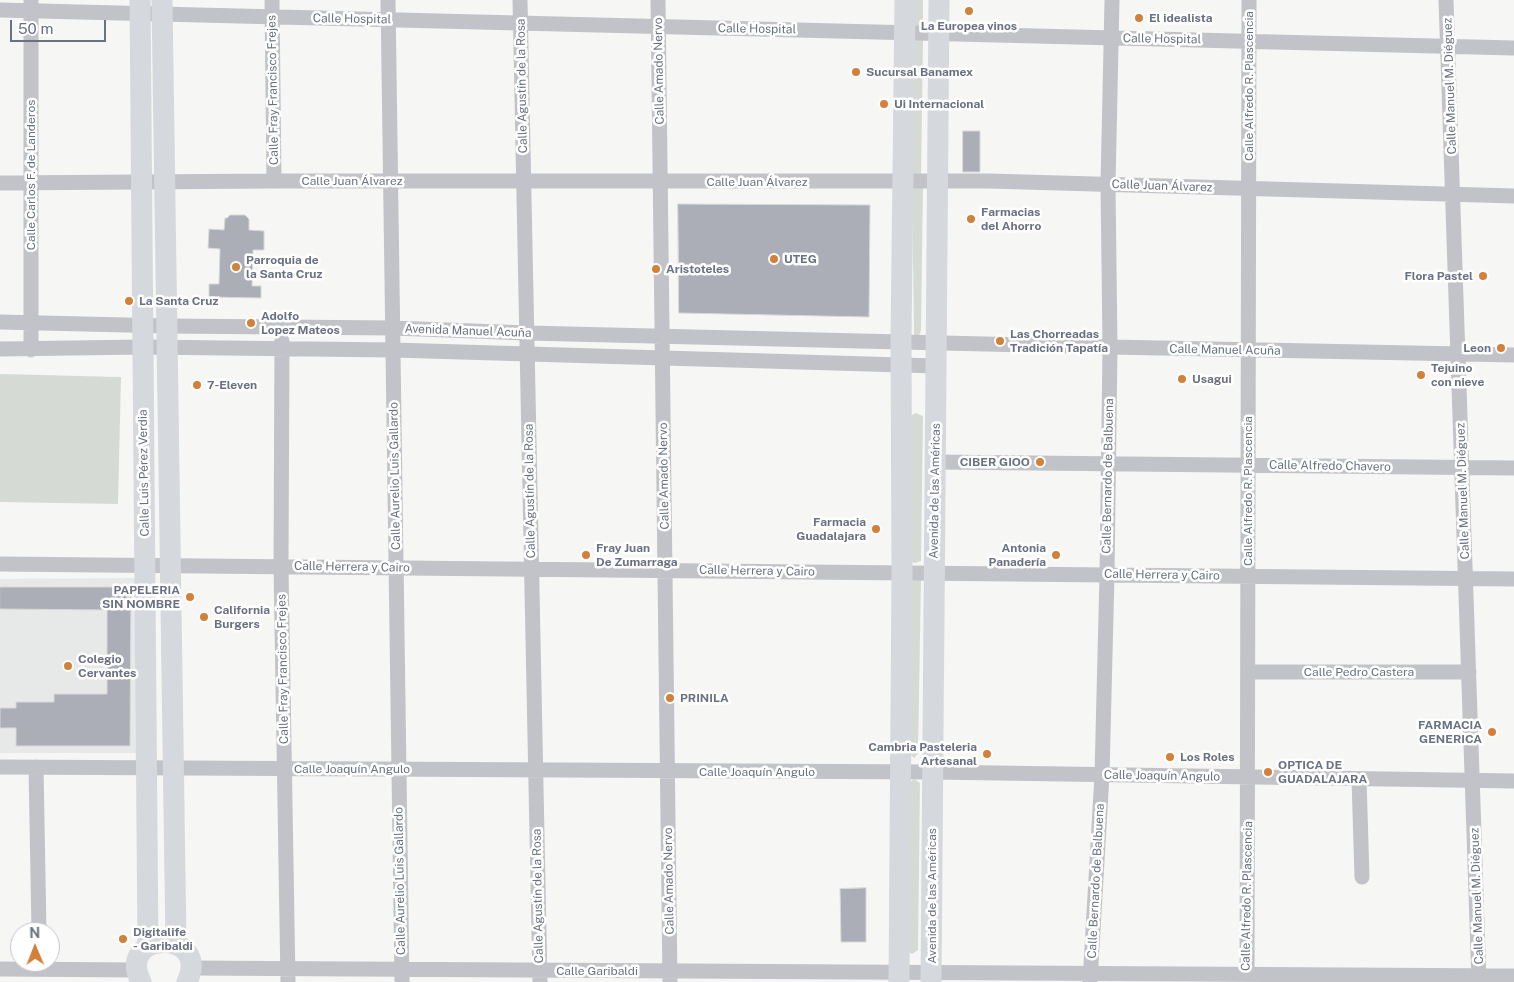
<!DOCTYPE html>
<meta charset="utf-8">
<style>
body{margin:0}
#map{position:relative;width:1514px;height:982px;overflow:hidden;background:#f6f7f4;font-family:"Public Sans",sans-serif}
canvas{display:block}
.north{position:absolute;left:10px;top:922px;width:50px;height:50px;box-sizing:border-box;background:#fff;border:1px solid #c3c6cd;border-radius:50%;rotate:359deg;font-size:14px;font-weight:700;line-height:20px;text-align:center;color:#697182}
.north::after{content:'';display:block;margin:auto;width:18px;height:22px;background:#d38039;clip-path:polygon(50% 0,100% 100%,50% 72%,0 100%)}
.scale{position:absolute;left:10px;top:20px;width:96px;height:22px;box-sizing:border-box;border:2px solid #697182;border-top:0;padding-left:6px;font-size:15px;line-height:18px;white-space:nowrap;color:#697182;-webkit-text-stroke:4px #fff;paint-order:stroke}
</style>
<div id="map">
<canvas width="1514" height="982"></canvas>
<div class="north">N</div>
<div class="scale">50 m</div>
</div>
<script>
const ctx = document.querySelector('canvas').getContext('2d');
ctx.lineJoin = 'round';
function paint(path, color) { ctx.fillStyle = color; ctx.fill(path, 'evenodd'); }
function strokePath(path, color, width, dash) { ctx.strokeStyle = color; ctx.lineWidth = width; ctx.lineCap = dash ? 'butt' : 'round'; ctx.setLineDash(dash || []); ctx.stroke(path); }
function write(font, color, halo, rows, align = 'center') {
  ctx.font = font + ' "Public Sans",sans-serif'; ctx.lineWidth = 5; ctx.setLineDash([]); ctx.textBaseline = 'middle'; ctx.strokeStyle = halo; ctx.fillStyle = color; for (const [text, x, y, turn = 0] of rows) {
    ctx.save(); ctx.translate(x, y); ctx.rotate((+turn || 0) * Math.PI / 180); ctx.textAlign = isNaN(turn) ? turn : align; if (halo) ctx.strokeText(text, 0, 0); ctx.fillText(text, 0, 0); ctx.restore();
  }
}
paint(new Path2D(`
 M 135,578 L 136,753 L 0,753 L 0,579 Z`), '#e7e8e8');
paint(new Path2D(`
 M 912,0 L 923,0 L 923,23 L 917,28 L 911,24 Z
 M 912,40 L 923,40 L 921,178 L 909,177 Z
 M 923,185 L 921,330 L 919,336 L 914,335 L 912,187 Z
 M 0,374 L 121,377 L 118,504 L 0,502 Z
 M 916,413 L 923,416 L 921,561 L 915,563 L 909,561 L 910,416 Z
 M 921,579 L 918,754 L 914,758 L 908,752 L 909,581 Z
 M 914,779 L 920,783 L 918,950 L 912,954 L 906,951 L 908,784 Z`), '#d5dbd4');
const building = new Path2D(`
 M 963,131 L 980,131 L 980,172 L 963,172 Z
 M 678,204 L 870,205 L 869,317 L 679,313 Z
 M 230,215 L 245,215 L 249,219 L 249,230 L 264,231 L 264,250 L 253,250 L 252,286 L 261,286 L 261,298 L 209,297 L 209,284 L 219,284 L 220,249 L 208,248 L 209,229 L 224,230 L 225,218 L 227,218 Z
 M 0,587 L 131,587 L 130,746 L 16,746 L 16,728 L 0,728 L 0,708 L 16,708 L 16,702 L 54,702 L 54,694 L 107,694 L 107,610 L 0,609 Z
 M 866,888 L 866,942 L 841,942 L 840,889 Z`);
paint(building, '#abaeb6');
strokePath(building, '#d8d8d7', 1);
strokePath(new Path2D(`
 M 31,0 L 31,350
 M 272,0 L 274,181
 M 388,0 L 402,982
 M 520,0 L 540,982
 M 658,0 L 670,982
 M 1446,0 L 1479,982
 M 0,10 L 1514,48
 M 0,183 L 274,181 L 989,181 L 1514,196
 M 0,322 L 168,326 L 393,328 L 527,333 L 1110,347 L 1514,355
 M 282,341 L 281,566 L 288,982
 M 0,349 L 143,347 L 393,350 L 936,366
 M 936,462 L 1514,468
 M 0,564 L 1514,579
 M 1249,672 L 1469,672
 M 0,767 L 933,772 L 1514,781
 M 36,767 L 39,932
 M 1359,779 L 1362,877
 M 191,968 L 1514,976
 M 0,969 L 137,970
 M 1090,982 L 1102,775 L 1107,575 L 1110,347 L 1108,185 L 1112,0
 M 1247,982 L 1249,0`), '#c1c3c8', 15);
strokePath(new Path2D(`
 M 140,0 L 148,946
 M 162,0 L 176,944
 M 141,982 C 115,930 212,929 187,982
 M 899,982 L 902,573 L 901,342 L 905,0
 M 931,982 L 939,0`), '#d5d8dc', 21);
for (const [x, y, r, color] of [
 [969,11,5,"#d38039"],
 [1139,18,5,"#d38039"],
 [856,72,5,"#d38039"],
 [884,104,5,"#d38039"],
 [971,219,5,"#d38039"],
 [774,259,5,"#d38039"],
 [236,267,5,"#d38039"],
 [656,269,5,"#d38039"],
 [1483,276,5,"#d38039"],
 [129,301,5,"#d38039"],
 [251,323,5,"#d38039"],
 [1000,341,5,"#d38039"],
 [1501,348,5,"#d38039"],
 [1421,375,5,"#d38039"],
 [1182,379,5,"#d38039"],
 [197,385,5,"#d38039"],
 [1040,462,5,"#d38039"],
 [876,529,5,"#d38039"],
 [586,555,5,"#d38039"],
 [1056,555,5,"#d38039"],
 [190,597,5,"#d38039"],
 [204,617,5,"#d38039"],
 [68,666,5,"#d38039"],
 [670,698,5,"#d38039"],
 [1492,732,5,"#d38039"],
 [987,754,5,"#d38039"],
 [1170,757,5,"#d38039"],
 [1268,772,5,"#d38039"],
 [123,939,5,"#d38039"]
]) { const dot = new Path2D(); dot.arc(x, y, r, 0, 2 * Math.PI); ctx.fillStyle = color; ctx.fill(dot); strokePath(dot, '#fff', 2); }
write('bold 12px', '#697182', '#fff', [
 ["El idealista",1149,18],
 ["La Europea vinos",969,26,"center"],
 ["Sucursal Banamex",866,72],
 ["Ui Internacional",894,104],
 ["Farmacias",981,212],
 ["del Ahorro",981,226],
 ["UTEG",784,259],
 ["Parroquia de",246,260],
 ["la Santa Cruz",246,274],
 ["Aristoteles",666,269],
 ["Flora Pastel",1473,276,"right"],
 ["La Santa Cruz",139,301],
 ["Adolfo",261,316],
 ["Lopez Mateos",261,330],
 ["Las Chorreadas",1010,334],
 ["Tradición Tapatía",1010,348],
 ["Leon",1491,348,"right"],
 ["Tejuino",1431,368],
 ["con nieve",1431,382],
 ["Usagui",1192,379],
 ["7-Eleven",207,385],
 ["CIBER GIOO",1030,462,"right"],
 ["Farmacia",866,522,"right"],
 ["Guadalajara",866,536,"right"],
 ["Fray Juan",596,548],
 ["De Zumarraga",596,562],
 ["Antonia",1046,548,"right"],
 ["Panadería",1046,562,"right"],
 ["PAPELERIA",180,590,"right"],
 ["SIN NOMBRE",180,604,"right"],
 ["California",214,610],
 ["Burgers",214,624],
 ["Colegio",78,659],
 ["Cervantes",78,673],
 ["PRINILA",680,698],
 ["FARMACIA",1482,725,"right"],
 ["GENERICA",1482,739,"right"],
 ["Cambria Pasteleria",977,747,"right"],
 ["Artesanal",977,761,"right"],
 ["Los Roles",1180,757],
 ["OPTICA DE",1278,765],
 ["GUADALAJARA",1278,779],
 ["Digitalife",133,932],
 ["- Garibaldi",133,946]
], 'left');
write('12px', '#697182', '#fff', [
 ["Calle Hospital",352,19,1],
 ["Calle Hospital",757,29,1],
 ["Calle Hospital",1162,39,1],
 ["Calle Amado Nervo",659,71,-91],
 ["Calle Agustín de la Rosa",522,86,-91],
 ["Calle Alfredo R. Plascencia",1249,86,-90],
 ["Calle Manuel M. Diéguez",1450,86,-92],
 ["Calle Fray Francisco Frejes",273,90,-91],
 ["Calle Carlos F. de Landeros",31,175,-90],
 ["Calle Juan Álvarez",352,181],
 ["Calle Juan Álvarez",757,182],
 ["Calle Juan Álvarez",1162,186,2],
 ["Avenida Manuel Acuña",468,331,2],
 ["Calle Manuel Acuña",1225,350,1],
 ["Calle Alfredo Chavero",1330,466,1],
 ["Calle Luis Pérez Verdia",144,473,-91],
 ["Calle Aurelio Luis Gallardo",395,476,-91],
 ["Calle Amado Nervo",664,476,-91],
 ["Calle Bernardo de Balbuena",1108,476,-89],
 ["Calle Agustín de la Rosa",530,491,-91],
 ["Avenida de las Américas",935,491,-89],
 ["Calle Alfredo R. Plascencia",1248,491,-90],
 ["Calle Manuel M. Diéguez",1463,491,-92],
 ["Calle Herrera y Cairo",352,567,1],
 ["Calle Herrera y Cairo",757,571,1],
 ["Calle Herrera y Cairo",1162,575,1],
 ["Calle Fray Francisco Frejes",283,669,-91],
 ["Calle Pedro Castera",1359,672],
 ["Calle Joaquín Angulo",352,769],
 ["Calle Joaquín Angulo",757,772],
 ["Calle Joaquín Angulo",1162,776,1],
 ["Calle Aurelio Luis Gallardo",400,881,-91],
 ["Calle Amado Nervo",669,881,-91],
 ["Calle Bernardo de Balbuena",1096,881,-87],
 ["Calle Agustín de la Rosa",538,896,-91],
 ["Avenida de las Américas",932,896,-90],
 ["Calle Alfredo R. Plascencia",1247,896,-89],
 ["Calle Manuel M. Diéguez",1477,896,-92],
 ["Calle Garibaldi",597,971]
]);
</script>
